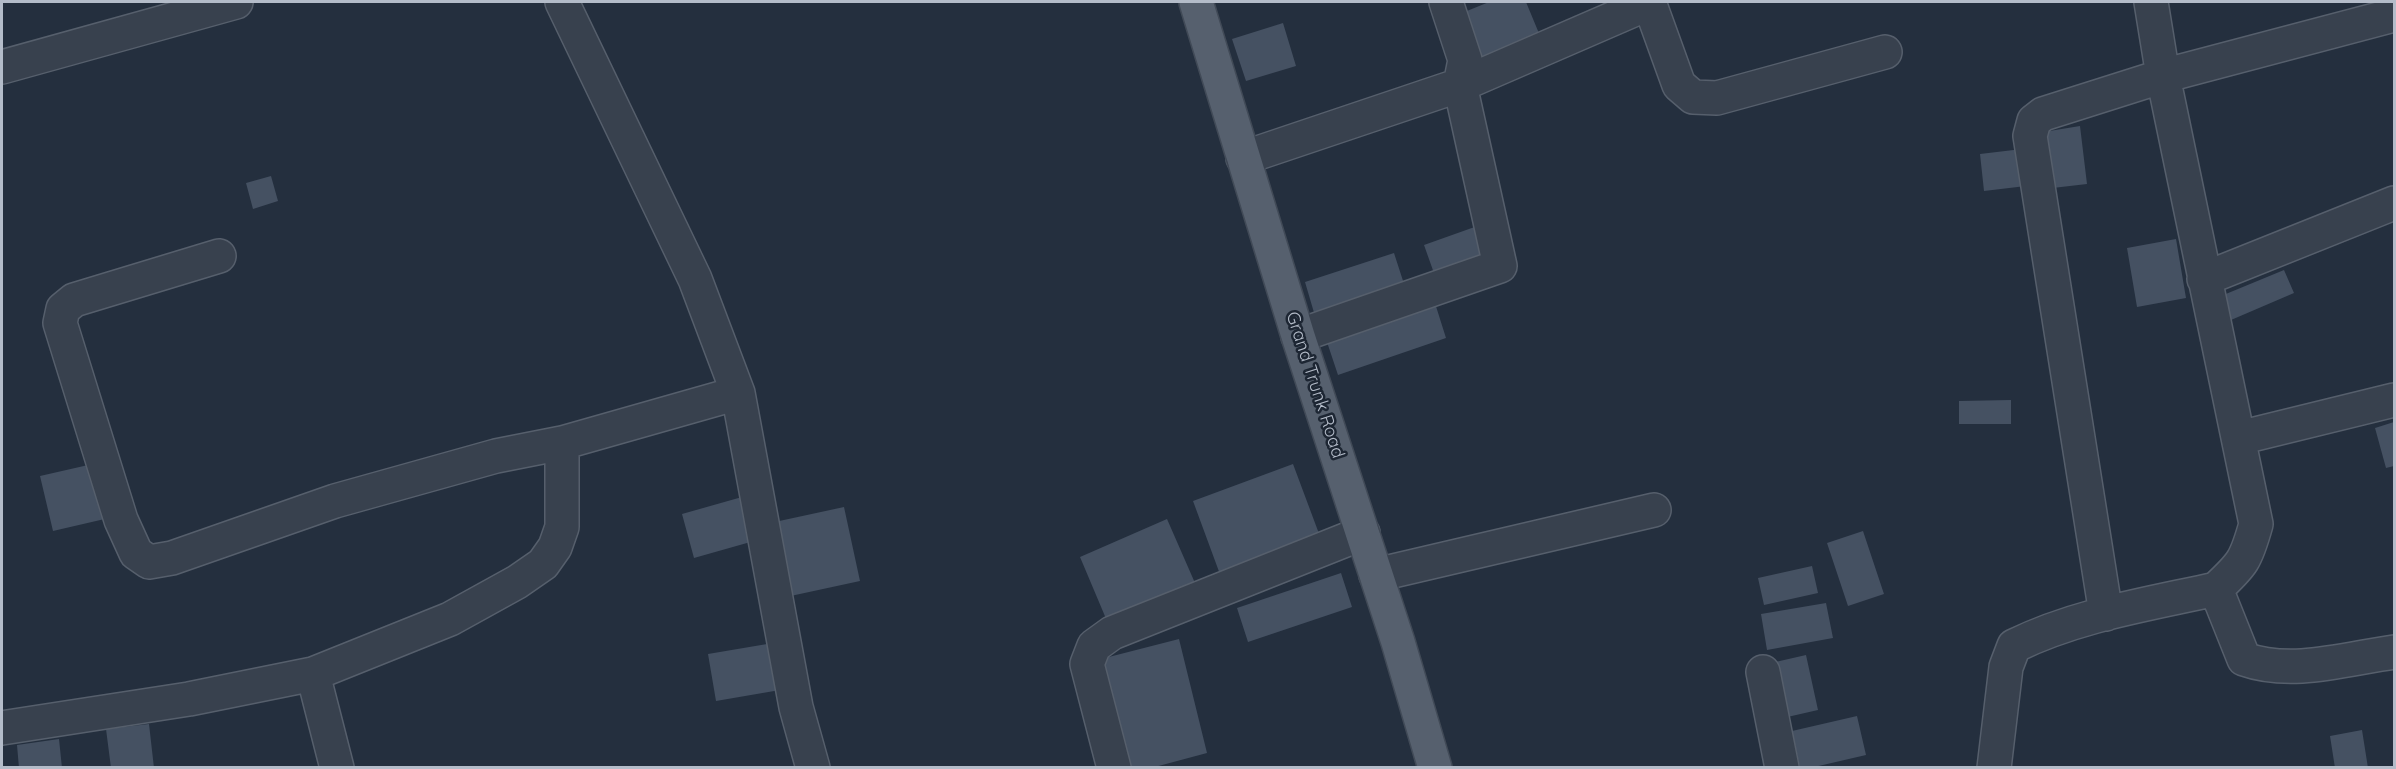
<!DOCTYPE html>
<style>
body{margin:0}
#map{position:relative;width:2396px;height:769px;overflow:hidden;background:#242f3e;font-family:Quicksand,sans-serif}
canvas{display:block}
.frame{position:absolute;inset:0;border:3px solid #b4bcc9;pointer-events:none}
</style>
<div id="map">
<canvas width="2396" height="769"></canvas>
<div class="frame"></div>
</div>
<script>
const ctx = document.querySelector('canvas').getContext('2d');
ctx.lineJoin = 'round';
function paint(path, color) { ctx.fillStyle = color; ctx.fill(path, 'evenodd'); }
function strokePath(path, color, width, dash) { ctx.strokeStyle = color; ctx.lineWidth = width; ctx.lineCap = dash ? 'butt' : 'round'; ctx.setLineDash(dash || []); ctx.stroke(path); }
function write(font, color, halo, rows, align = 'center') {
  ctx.font = font + ' Quicksand,sans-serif'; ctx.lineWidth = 5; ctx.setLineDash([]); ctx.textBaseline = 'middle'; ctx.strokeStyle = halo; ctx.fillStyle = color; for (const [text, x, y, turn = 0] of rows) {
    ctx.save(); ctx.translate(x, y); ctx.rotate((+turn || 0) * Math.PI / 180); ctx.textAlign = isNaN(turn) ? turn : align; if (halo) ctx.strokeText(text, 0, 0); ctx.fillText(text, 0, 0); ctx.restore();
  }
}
paint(new Path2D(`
 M 1489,2 L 1526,2 L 1543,43 L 1484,67 L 1462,13 Z
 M 1283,23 L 1296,66 L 1246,81 L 1232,39 Z
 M 2080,126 L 2087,184 L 2044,189 L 2037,133 Z
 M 2022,149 L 2026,186 L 1984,191 L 1980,154 Z
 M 271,176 L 278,201 L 253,209 L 246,183 Z
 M 1483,224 L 1494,255 L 1435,276 L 1424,245 Z
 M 2176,239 L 2186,298 L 2137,307 L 2127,248 Z
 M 1394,253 L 1405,287 L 1315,316 L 1305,282 Z
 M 2284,270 L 2294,293 L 2231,320 L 2221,296 Z
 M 1434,300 L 1446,338 L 1338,375 L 1325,336 Z
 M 2011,400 L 2011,424 L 1959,424 L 1959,401 Z
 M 2394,422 L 2394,466 L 2386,468 L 2375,428 Z
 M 97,463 L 109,518 L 53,531 L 40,476 Z
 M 1293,464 L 1321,539 L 1221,577 L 1193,501 Z
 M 742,497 L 754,541 L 694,558 L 682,514 Z
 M 844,507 L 860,581 L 786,597 L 770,523 Z
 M 1167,519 L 1195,583 L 1107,621 L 1080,557 Z
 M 1863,531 L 1884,594 L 1848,606 L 1827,543 Z
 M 1812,566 L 1818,593 L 1764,605 L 1758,578 Z
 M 1341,573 L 1352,607 L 1248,642 L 1237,608 Z
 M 1826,603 L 1833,638 L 1767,650 L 1761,614 Z
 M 1179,639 L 1207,753 L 1151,768 L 1129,768 L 1101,659 Z
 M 773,643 L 780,690 L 716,701 L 708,654 Z
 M 1806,655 L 1818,710 L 1783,718 L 1771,663 Z
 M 1857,716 L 1866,755 L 1810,768 L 1800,768 L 1792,731 Z
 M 149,724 L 154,768 L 111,768 L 106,729 Z
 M 2362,730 L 2368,768 L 2335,768 L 2330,736 Z
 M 59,739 L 62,768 L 19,768 L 17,745 Z`), '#455162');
const minor = new Path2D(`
 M 562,2 L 695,279 L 738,393 L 796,707 L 813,768
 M 1649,2 L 1679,85 L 1693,97 L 1717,98 L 1885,52
 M 2151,2 L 2163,76 L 2256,524 C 2246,560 2243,564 2216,589 L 2244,659 C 2292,676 2345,659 2394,652
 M 2,67 L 236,2
 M 1243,158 L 1460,85 L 1649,3
 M 219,256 L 74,300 L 63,309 L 60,323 L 121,520 L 136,553 L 149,562 L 172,558 L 335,501 L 496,456 L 562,443 L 738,393
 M 2204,279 L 2394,203
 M 1298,336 L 1500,266 L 1460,85 L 1465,60 L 1446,2
 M 2239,438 L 2394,400
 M 1376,575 L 1654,510
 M 2106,614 L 2030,136 L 2034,121 L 2043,114 L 2163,76 L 2394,15
 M 1763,672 L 1782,768
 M 313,674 L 337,768
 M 2,728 L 189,699 L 313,674 L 450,619 L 517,582 L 543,564 L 555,547 L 562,527 L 562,443
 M 1114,768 L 1087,664 L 1094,646 L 1112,633 L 1363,533
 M 1994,768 L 2006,667 L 2014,646 C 2077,615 2149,604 2216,589`);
const major = new Path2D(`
 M 1196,2 L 1298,336 L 1398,642 L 1435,768`);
strokePath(minor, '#565f6c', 36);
strokePath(major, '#414a57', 36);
strokePath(minor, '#38414e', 33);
strokePath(major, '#56606e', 33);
write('18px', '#b4bcc9', '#1d2633', [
 ["Grand Trunk Road",1315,385,72]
]);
</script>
